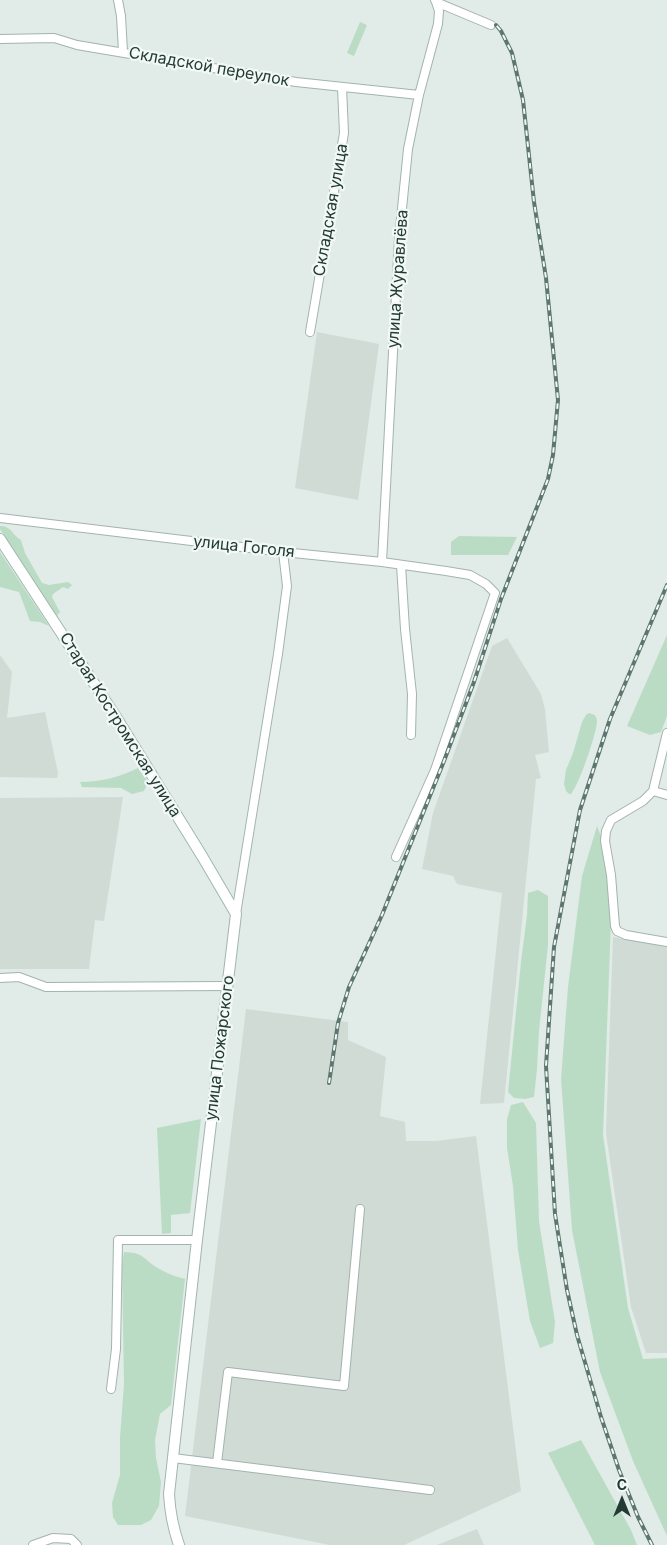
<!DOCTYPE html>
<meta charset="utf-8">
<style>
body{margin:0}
#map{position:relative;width:667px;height:1545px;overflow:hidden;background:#e1ebe7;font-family:Inter,sans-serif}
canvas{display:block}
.north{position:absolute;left:597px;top:1475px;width:50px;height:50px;-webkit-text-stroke:4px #f2f8f5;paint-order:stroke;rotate:0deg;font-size:14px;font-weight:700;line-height:20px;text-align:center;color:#223b35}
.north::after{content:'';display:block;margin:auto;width:18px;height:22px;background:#223b35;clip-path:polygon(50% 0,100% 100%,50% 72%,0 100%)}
</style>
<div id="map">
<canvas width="667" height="1545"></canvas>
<div class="north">С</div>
</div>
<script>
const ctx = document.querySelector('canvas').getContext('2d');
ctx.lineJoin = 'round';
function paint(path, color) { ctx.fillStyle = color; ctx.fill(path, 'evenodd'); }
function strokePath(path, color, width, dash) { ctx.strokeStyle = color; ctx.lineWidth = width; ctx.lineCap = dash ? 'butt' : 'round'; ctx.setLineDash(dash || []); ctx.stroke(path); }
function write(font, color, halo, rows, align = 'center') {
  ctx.font = font + ' Inter,sans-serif'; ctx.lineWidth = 4.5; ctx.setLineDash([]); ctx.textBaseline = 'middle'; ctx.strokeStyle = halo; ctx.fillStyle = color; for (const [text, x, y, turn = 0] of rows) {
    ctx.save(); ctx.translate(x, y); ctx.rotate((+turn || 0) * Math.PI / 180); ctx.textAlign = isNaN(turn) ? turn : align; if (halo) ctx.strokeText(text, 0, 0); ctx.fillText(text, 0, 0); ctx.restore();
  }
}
paint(new Path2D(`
 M 317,332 L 379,344 L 358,500 L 295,488 Z
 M 507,638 L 541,694 L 545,709 L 549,752 L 535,755 L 541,778 L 536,779 L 504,1103 L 480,1104 L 502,893 L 457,884 L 453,876 L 422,869 L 433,813 L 492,646 Z
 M 0,655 L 12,672 L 7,718 L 45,712 L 58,773 L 57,778 L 0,777 Z
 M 123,797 L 104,921 L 95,920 L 89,969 L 0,969 L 0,798 Z
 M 613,937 L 667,947 L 667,1353 L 646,1353 L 631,1307 L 606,1133 Z
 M 246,1009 L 348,1022 L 348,1040 L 386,1057 L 380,1116 L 405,1122 L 406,1141 L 436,1141 L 476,1136 L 521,1491 L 404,1545 L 330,1545 L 185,1516 Z
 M 477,1529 L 484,1545 L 437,1545 Z`), '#d0dbd6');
paint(new Path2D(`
 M 360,22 L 367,25 L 354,56 L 347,53 Z
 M 0,526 C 11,525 13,536 21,540 L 25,553 L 42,583 L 49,585 L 68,582 L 72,585 L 68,589 L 63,587 L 53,594 L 52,597 L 60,612 L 55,618 L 0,529 Z
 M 459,536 L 517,537 L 508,555 L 451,555 L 451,542 Z
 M 0,552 L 49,626 L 40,622 L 30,621 L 19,592 L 0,587 Z
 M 667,635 L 667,716 L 661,732 L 650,735 L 627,726 Z
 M 589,713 L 595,715 C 596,718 597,718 597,722 C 596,735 579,785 571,794 L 569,794 L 566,791 L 564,784 L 566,770 L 573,753 L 582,722 L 586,715 Z
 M 138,768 L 148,782 L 144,791 L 132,794 L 121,788 L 82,787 L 80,782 C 100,782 120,777 138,768 Z
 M 597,826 L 613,867 L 603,1135 L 628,1308 L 643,1359 L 667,1358 L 667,1536 L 633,1461 L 600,1372 L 572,1230 L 561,1079 L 568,987 L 582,876 Z
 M 538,890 L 548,896 L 548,945 L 539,1031 L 537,1069 L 534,1097 L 525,1099 L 514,1098 L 508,1092 L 521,962 L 527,915 L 528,893 Z
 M 523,1102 L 536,1123 L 539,1221 L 555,1322 L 553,1343 L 540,1348 L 530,1321 L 518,1250 L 513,1186 L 507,1148 L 507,1119 L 511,1105 Z
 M 201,1119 L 190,1213 L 171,1215 L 171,1233 L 162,1234 L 157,1128 Z
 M 124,1252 C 144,1253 141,1257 156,1267 C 164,1272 176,1277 185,1279 L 171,1405 L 160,1414 L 155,1440 L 156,1458 L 161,1482 L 159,1506 L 151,1520 L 141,1525 L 118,1525 L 113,1517 L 112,1503 L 120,1475 L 120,1437 L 124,1384 L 122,1265 Z
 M 581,1440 L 631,1530 L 637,1545 L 595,1545 L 548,1453 Z`), '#bbdcc4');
const street = new Path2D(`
 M 118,0 L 121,16 L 123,52
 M 435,0 L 436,2 L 491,25
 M 0,39 L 54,38 L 77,45 L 296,82 L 419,95
 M 310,332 L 344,133 L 342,87
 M 0,518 L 283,552 L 382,562 L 446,571 L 470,575 L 486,584 L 495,593 L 435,770 L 396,857
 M 382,562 L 399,238 L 408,149 L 419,95 L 438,24 L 439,11 L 436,2
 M 401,565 L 405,629 L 412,694 L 411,735
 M 667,733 L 653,791 L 643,801 L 611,820 L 606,831 L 605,841 L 611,875 L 615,926 L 617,931 L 626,935 L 667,942
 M 653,791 L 667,795
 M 236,914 L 278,654 L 287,586 L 283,552
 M 0,978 L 19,977 L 46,987 L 228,986
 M 111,1389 L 116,1349 L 118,1240 L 197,1240
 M 173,1458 L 430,1490
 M 217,1463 L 228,1372 L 344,1386 L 360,1209
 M 33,1545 L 53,1538 L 71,1539 L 77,1545`);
const secondary = new Path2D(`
 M 0,539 L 116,717 L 202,856 L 236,914 L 197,1240 L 169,1494 C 170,1512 173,1528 179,1545`);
strokePath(street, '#a4b3ae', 10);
strokePath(secondary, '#a0b7af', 12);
strokePath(street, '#fff', 8);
strokePath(secondary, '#fff', 10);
const rail = new Path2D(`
 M 329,1083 L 338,1023 L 349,987 L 382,915 L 444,761 L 474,682 L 501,599 L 548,479 L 553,455 L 558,400 L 546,278 L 534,202 L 523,100 L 512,53 L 501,31 L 496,25
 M 652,1545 L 638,1517 L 619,1470 L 601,1417 L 577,1335 L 567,1290 L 555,1214 L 546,1066 L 554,947 L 580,810 L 610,719 L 667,585`);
strokePath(rail, '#5d7770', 4);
strokePath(rail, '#f2f8f5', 2, [5.5]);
write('16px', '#223b35', '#f2f8f5', [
 ["Складской переулок",209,67,10],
 ["Складская улица",331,210,-80],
 ["улица Журавлёва",398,279,-86],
 ["улица Гоголя",244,547,6],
 ["Старая Костромская улица",120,725,58],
 ["улица Пожарского",220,1048,-83]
]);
</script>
